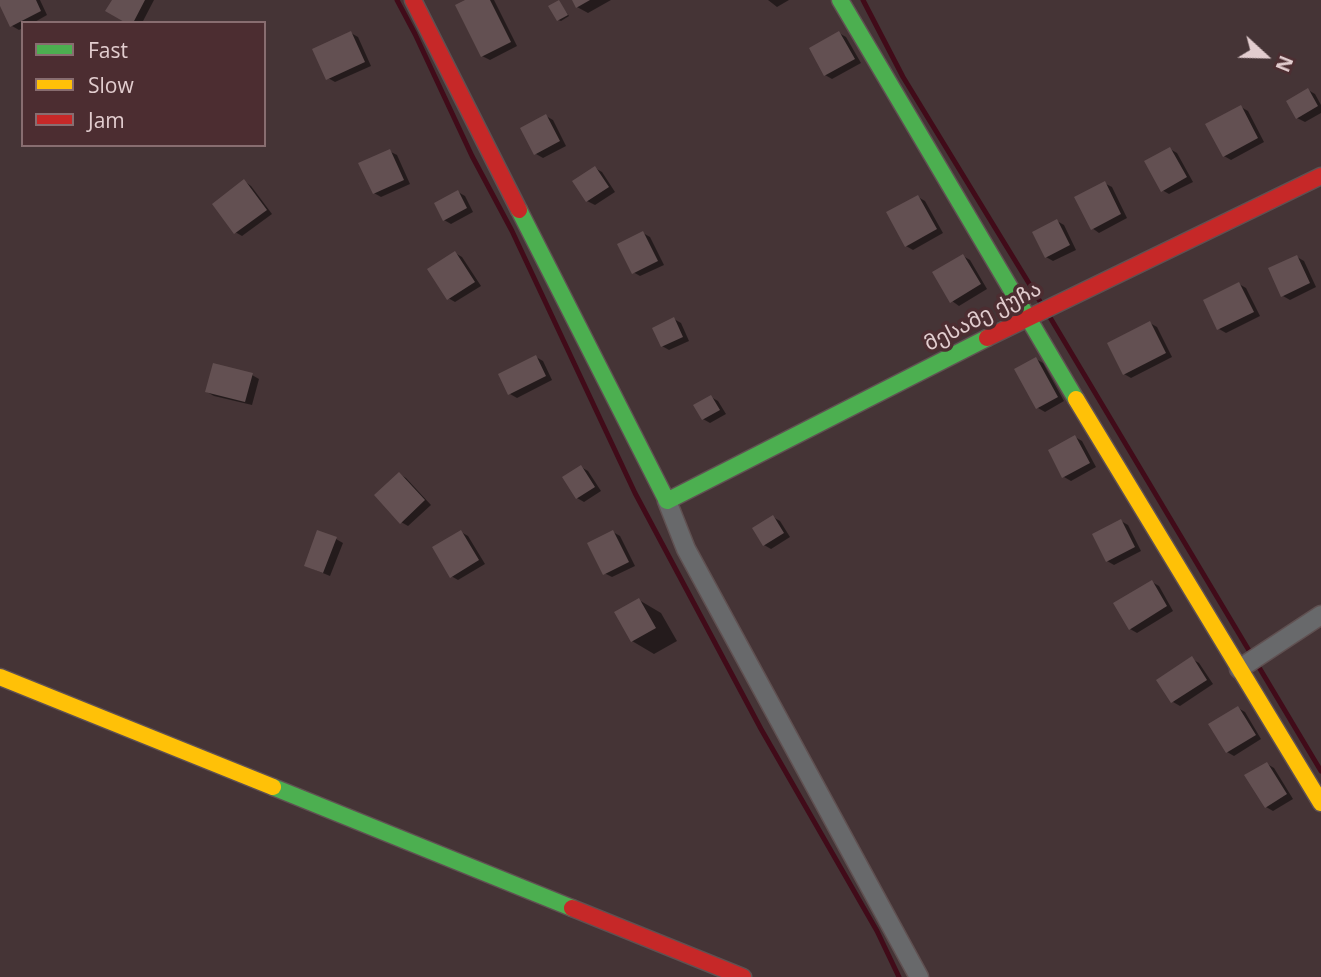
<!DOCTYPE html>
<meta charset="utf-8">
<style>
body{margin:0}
#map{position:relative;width:1321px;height:977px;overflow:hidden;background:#453436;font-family:"Open Sans",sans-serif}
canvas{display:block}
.legend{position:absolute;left:21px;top:21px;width:245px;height:126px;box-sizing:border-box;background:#4c2d31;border:2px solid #886d70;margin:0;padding:9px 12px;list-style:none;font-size:21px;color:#e2cdcf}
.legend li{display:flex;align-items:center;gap:14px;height:35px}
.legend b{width:35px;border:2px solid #886d70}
.north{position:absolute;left:1230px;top:21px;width:70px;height:70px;-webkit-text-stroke:5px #4c2d31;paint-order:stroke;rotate:112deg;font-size:19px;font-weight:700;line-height:28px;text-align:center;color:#e2cdcf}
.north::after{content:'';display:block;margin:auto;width:24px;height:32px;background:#e2cdcf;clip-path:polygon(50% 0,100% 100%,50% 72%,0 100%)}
</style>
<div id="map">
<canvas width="1321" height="977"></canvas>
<ul class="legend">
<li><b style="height:9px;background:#4caf50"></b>Fast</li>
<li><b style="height:9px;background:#ffc107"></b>Slow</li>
<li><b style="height:9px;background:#c62828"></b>Jam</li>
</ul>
<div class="north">N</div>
</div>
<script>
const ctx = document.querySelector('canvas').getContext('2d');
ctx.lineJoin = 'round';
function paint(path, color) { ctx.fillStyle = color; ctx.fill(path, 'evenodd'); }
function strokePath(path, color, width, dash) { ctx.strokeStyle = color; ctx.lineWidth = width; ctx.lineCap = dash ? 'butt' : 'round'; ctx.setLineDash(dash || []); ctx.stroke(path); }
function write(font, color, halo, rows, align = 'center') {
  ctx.font = font + ' "Open Sans","Noto Sans Georgian",sans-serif'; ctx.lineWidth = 7; ctx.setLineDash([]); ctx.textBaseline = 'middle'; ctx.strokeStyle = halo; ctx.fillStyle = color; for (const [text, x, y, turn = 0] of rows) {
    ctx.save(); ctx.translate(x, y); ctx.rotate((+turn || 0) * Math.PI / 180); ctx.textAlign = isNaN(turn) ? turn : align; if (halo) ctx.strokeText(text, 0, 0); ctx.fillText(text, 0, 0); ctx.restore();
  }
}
paint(new Path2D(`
 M 0,0 L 40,0 L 47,15 L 33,23 L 23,23 L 23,28 L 19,30 L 12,26 Z
 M 114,0 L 154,0 L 142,23 L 129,23 Z
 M 469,0 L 494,0 L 517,46 L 490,60 L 482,56 Z
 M 573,0 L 611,0 L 588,13 L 577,7 Z
 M 768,0 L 789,0 L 777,7 Z
 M 559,2 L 569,16 L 561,21 L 558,20 Z
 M 351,33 L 358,37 L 371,66 L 335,82 L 328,78 Z
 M 839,33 L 846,37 L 861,63 L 832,79 L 825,75 Z
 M 1308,90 L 1315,94 L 1321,105 L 1321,113 L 1305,122 L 1297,118 Z
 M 1241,107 L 1248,111 L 1264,142 L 1231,160 L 1224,156 Z
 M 546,116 L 553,120 L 566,146 L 543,158 L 536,154 Z
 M 1170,149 L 1177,153 L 1193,182 L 1169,194 L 1162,190 Z
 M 389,151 L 397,155 L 410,184 L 381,197 L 374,193 Z
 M 595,168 L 602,172 L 615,192 L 595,205 L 587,201 Z
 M 244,181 L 251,186 L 272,214 L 242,236 L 235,232 Z
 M 1104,183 L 1112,187 L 1127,218 L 1099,233 L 1092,228 Z
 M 458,192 L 465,196 L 473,212 L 451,224 L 444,220 Z
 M 918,197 L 925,201 L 943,233 L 913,250 L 906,246 Z
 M 1057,221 L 1064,225 L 1076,250 L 1053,261 L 1046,257 Z
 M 643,233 L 650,237 L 664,265 L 640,276 L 633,272 Z
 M 455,253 L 462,257 L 481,286 L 455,302 L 448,298 Z
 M 963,256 L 970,260 L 987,289 L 959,306 L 952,301 Z
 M 1297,257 L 1304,261 L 1316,287 L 1290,300 L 1283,296 Z
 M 1239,284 L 1246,288 L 1260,316 L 1226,333 L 1219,329 Z
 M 674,319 L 681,323 L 689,341 L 669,350 L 662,346 Z
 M 1150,323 L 1157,327 L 1172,357 L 1131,378 L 1124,374 Z
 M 536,357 L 543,361 L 552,380 L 517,398 L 510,394 Z
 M 1036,359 L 1043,363 L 1064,401 L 1045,412 L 1038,408 Z
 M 252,375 L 259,379 L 252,405 L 214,396 L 207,392 Z
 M 711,397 L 718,401 L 726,414 L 710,423 L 703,419 Z
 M 1075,437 L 1082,441 L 1096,467 L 1071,481 L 1064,477 Z
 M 581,467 L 588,471 L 601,491 L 584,502 L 577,498 Z
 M 399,474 L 406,478 L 431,505 L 408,526 L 401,522 Z
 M 773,517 L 780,521 L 790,537 L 771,549 L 764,545 Z
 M 1121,521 L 1128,525 L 1141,551 L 1114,565 L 1107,561 Z
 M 461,532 L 468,536 L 485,564 L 458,580 L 451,576 Z
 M 613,532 L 620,536 L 635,566 L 612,577 L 604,573 Z
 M 336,539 L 343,543 L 330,576 L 313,569 Z
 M 1152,582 L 1159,586 L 1173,611 L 1137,633 L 1130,629 Z
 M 639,600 L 661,613 L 677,641 L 654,654 L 632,641 Z
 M 1192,659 L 1199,663 L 1213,684 L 1180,706 L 1173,702 Z
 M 1238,708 L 1245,712 L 1261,739 L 1234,756 L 1227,752 Z
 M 1267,764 L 1274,768 L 1293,799 L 1273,811 L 1266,807 Z`), '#0007');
strokePath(new Path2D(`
 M 397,0 L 415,34 L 472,156 L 512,231 L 635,493 L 761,729 L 877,931 L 899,977
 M 863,0 L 903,77 L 1041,303
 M 1048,314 L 1321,771`), '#410b19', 5);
paint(new Path2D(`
 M 0,0 L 36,0 L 41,11 L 10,27 L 0,6 Z
 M 112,0 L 145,0 L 133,23 L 126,23 L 105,11 Z
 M 465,0 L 490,0 L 511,42 L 481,57 L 455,5 Z
 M 559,0 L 568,15 L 557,21 L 548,6 Z
 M 572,0 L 590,0 L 576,8 Z
 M 351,31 L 365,62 L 326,80 L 312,49 Z
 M 839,31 L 855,59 L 824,76 L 809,48 Z
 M 1308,88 L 1318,106 L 1296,119 L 1286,101 Z
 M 1241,105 L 1258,138 L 1223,157 L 1205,124 Z
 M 546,114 L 560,141 L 534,155 L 520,128 Z
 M 1170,147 L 1187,177 L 1161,192 L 1144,161 Z
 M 390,149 L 404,180 L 373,194 L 358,163 Z
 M 595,166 L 609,187 L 586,202 L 572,181 Z
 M 244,179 L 267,210 L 234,234 L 212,204 Z
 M 1105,181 L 1121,214 L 1091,230 L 1074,197 Z
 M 458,190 L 467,208 L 443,221 L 434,203 Z
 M 918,195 L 937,229 L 905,247 L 886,212 Z
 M 1057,219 L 1070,245 L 1045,258 L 1032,232 Z
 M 643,231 L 658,261 L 632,274 L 617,244 Z
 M 455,251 L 475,282 L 447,300 L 427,269 Z
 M 963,254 L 981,284 L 950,303 L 932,272 Z
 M 1297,255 L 1310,283 L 1281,297 L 1268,268 Z
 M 1239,282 L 1254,312 L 1217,330 L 1203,300 Z
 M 674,317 L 683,337 L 661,347 L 652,328 Z
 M 1150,321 L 1166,353 L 1123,375 L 1107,343 Z
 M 536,355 L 546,376 L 508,395 L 498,374 Z
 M 1036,357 L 1058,397 L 1036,409 L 1014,369 Z
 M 213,363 L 253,373 L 245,402 L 205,392 Z
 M 711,395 L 720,410 L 702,420 L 693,405 Z
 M 1075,435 L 1090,463 L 1062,478 L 1048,450 Z
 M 581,465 L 595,487 L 576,499 L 562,477 Z
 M 399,472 L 425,500 L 400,524 L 374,495 Z
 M 773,515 L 784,533 L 763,546 L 752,528 Z
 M 1121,519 L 1135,547 L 1106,562 L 1092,534 Z
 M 317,530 L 337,537 L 323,573 L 304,566 Z
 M 461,530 L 479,560 L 450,578 L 432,547 Z
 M 613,530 L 629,562 L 603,575 L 587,543 Z
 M 1152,580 L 1167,606 L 1129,630 L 1113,603 Z
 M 639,598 L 656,628 L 631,642 L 614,612 Z
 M 1192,656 L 1207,680 L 1171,703 L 1156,680 Z
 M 1238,706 L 1256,735 L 1226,753 L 1208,724 Z
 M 1267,762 L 1287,794 L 1265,808 L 1244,775 Z`), '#635052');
const street = new Path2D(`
 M 667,501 L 686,549 L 919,977
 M 1239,669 L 1321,615`);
const fast = new Path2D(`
 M 840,0 L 1076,399
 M 519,210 L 667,501 L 987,338
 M 273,787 L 572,908`);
const slow = new Path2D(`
 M 1076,399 L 1321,803
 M 0,677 L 273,787`);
const jam = new Path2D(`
 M 413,0 L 519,210
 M 987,338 L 1321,176
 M 572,908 L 743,977`);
strokePath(street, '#605152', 21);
strokePath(fast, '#605152', 19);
strokePath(slow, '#605152', 19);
strokePath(jam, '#605152', 19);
strokePath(street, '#68696b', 18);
strokePath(fast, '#4caf50', 16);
strokePath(slow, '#ffc107', 16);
strokePath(jam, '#c62828', 16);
write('21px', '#e2cdcf', '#4c2d31', [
 ["მესამე ქუჩა",983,317,-27]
]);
</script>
